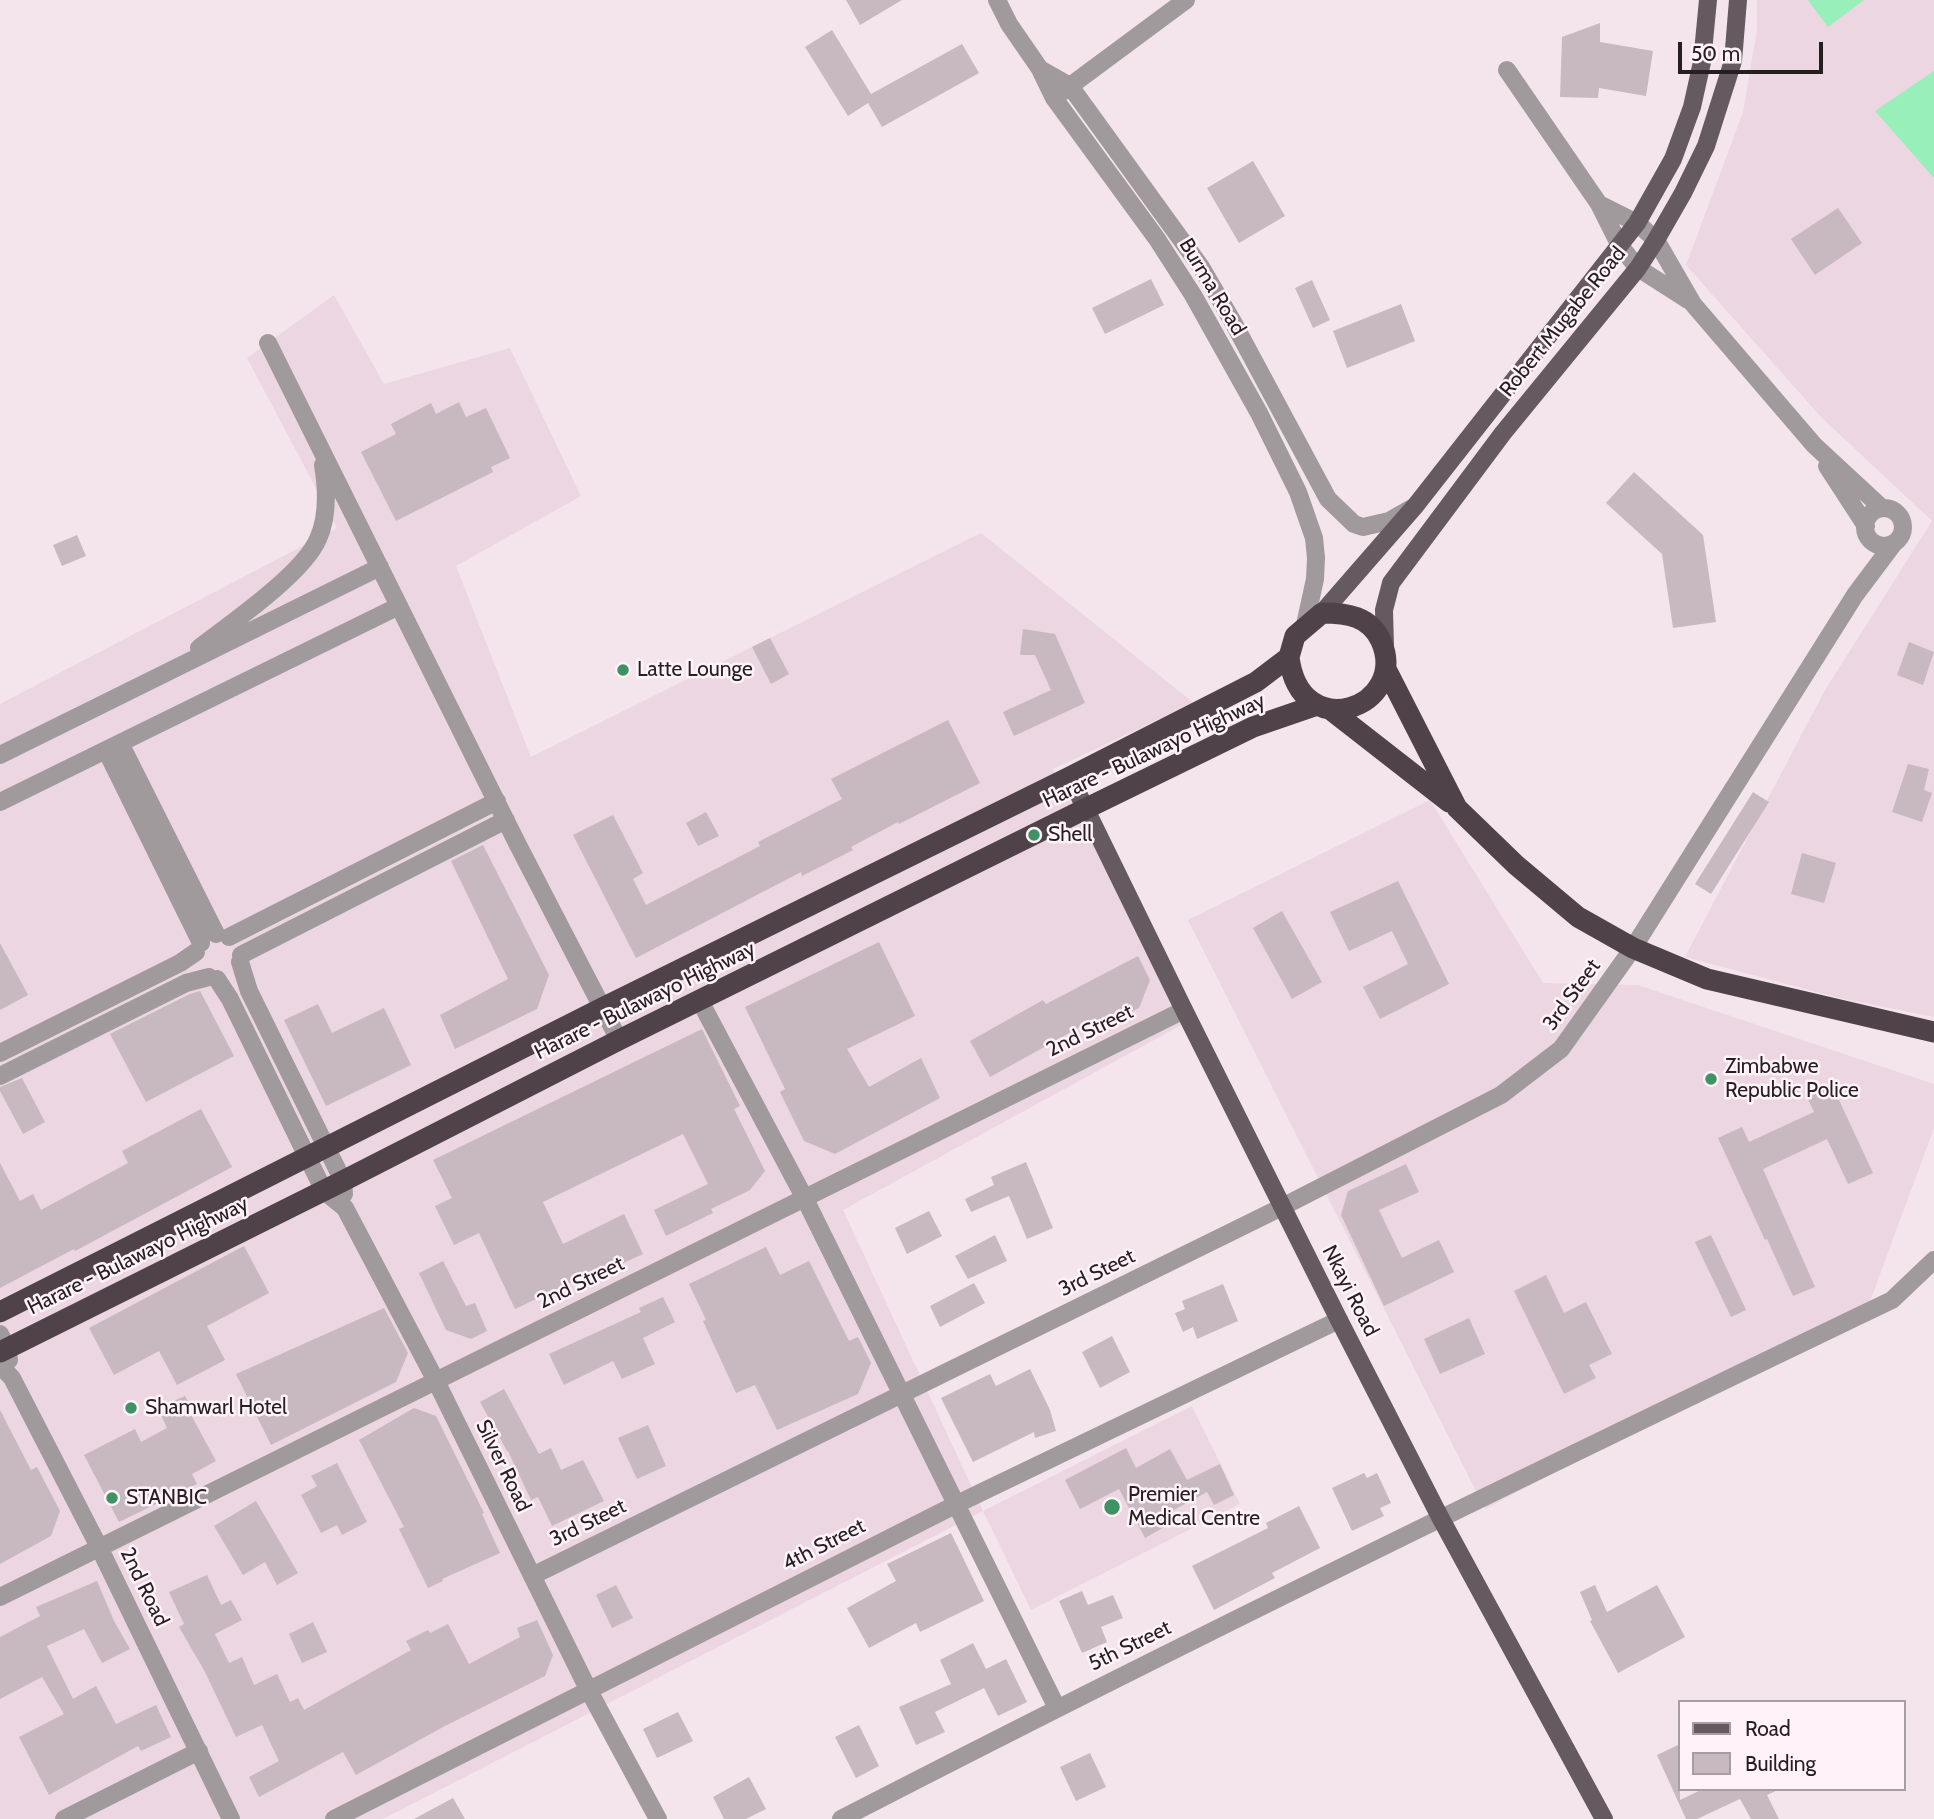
<!DOCTYPE html>
<style>
body{margin:0}
#map{position:relative;width:1934px;height:1819px;overflow:hidden;background:#f4e5ec;font-family:Cabin,sans-serif}
canvas{display:block}
.legend{position:absolute;left:1678px;top:1700px;width:228px;height:91px;box-sizing:border-box;background:#fff3f9;border:2px solid #a79ea3;margin:0;padding:9px 12px;list-style:none;font-size:21px;color:#241f21}
.legend li{display:flex;align-items:center;gap:14px;height:35px}
.legend b{width:35px;border:2px solid #a79ea3}
.scale{position:absolute;left:1678px;top:42px;width:145px;height:32px;box-sizing:border-box;border:4px solid #241f21;border-top:0;padding-left:9px;font-size:21px;line-height:24px;white-space:nowrap;color:#241f21;-webkit-text-stroke:5px #fff3f9;paint-order:stroke}
</style>
<div id="map">
<canvas width="1934" height="1819"></canvas>
<ul class="legend">
<li><b style="height:9px;background:#645a5f"></b>Road</li>
<li><b style="height:19px;background:#c7b9bf"></b>Building</li>
</ul>
<div class="scale">50 m</div>
</div>
<script>
const ctx = document.querySelector('canvas').getContext('2d');
ctx.lineJoin = 'round';
function paint(path, color) { ctx.fillStyle = color; ctx.fill(path, 'evenodd'); }
function strokePath(path, color, width, dash) { ctx.strokeStyle = color; ctx.lineWidth = width; ctx.lineCap = dash ? 'butt' : 'round'; ctx.setLineDash(dash || []); ctx.stroke(path); }
function write(font, color, halo, rows, align = 'center') {
  ctx.font = font + ' Cabin,sans-serif'; ctx.lineWidth = 5; ctx.setLineDash([]); ctx.textBaseline = 'middle'; ctx.strokeStyle = halo; ctx.fillStyle = color; for (const [text, x, y, turn = 0] of rows) {
    ctx.save(); ctx.translate(x, y); ctx.rotate((+turn || 0) * Math.PI / 180); ctx.textAlign = isNaN(turn) ? turn : align; if (halo) ctx.strokeText(text, 0, 0); ctx.fillText(text, 0, 0); ctx.restore();
  }
}
paint(new Path2D(`
 M 1757,0 L 1934,0 L 1934,1017 L 1839,998 L 1685,957 L 1825,690 L 1932,521 L 1821,417 L 1686,265 L 1743,112 L 1757,30 Z
 M 334,295 L 384,384 L 510,348 L 581,496 L 456,566 L 531,757 L 981,533 L 1194,703 L 1053,769 L 1187,1022 L 843,1210 L 983,1511 L 1192,1406 L 1240,1504 L 1031,1610 L 983,1511 L 383,1819 L 0,1819 L 0,704 L 337,528 L 247,358 Z
 M 1430,800 L 1543,983 L 1638,985 L 1934,1084 L 1934,1128 L 1868,1307 L 1485,1509 L 1188,920 Z`), '#ecd6e1');
paint(new Path2D(`
 M 1808,0 L 1864,0 L 1828,27 Z
 M 1934,71 L 1934,178 L 1875,111 Z`), '#98efba');
paint(new Path2D(`
 M 846,0 L 902,0 L 860,25 Z
 M 1600,23 L 1600,42 L 1653,51 L 1646,96 L 1599,88 L 1598,98 L 1560,97 L 1562,37 Z
 M 832,30 L 871,94 L 962,44 L 979,73 L 882,127 L 868,103 L 848,116 L 805,47 Z
 M 1253,161 L 1285,216 L 1239,243 L 1207,188 Z
 M 1838,208 L 1862,243 L 1815,275 L 1791,239 Z
 M 1151,279 L 1164,305 L 1105,334 L 1092,308 Z
 M 1312,280 L 1330,320 L 1313,328 L 1295,288 Z
 M 1401,304 L 1415,341 L 1347,368 L 1333,331 Z
 M 459,402 L 466,417 L 486,408 L 510,458 L 491,467 L 493,472 L 396,521 L 361,452 L 396,434 L 391,424 L 431,403 L 436,414 Z
 M 1634,472 L 1703,535 L 1716,622 L 1673,628 L 1662,554 L 1606,503 Z
 M 77,535 L 86,556 L 62,566 L 53,545 Z
 M 1023,629 L 1055,634 L 1085,703 L 1014,736 L 1003,712 L 1051,690 L 1035,655 L 1020,655 Z
 M 770,638 L 789,674 L 771,684 L 752,647 Z
 M 1909,642 L 1934,652 L 1923,685 L 1897,675 Z
 M 948,720 L 980,783 L 899,824 L 898,822 L 851,847 L 853,850 L 802,876 L 801,872 L 636,958 L 573,835 L 613,815 L 643,873 L 633,879 L 646,905 L 760,846 L 758,842 L 842,799 L 831,779 Z
 M 1908,764 L 1929,769 L 1924,790 L 1932,793 L 1922,822 L 1892,812 Z
 M 1753,792 L 1769,802 L 1711,894 L 1695,884 Z
 M 706,812 L 719,836 L 698,846 L 686,823 Z
 M 483,845 L 549,975 L 537,1009 L 455,1049 L 440,1015 L 508,979 L 451,861 Z
 M 1802,853 L 1836,863 L 1824,903 L 1791,894 Z
 M 1398,881 L 1449,984 L 1380,1019 L 1363,987 L 1408,964 L 1392,931 L 1349,951 L 1330,912 Z
 M 1282,911 L 1322,982 L 1292,999 L 1253,928 Z
 M 879,942 L 915,1016 L 847,1049 L 869,1087 L 921,1058 L 940,1098 L 835,1154 L 804,1141 L 780,1092 L 785,1089 L 745,1007 Z
 M 0,943 L 28,995 L 0,1010 Z
 M 1138,956 L 1150,980 L 1139,1008 L 1086,1034 L 1082,1026 L 990,1077 L 970,1041 L 1043,1000 L 1046,1004 Z
 M 200,991 L 234,1056 L 146,1102 L 110,1034 L 190,994 Z
 M 318,1004 L 332,1033 L 384,1008 L 411,1065 L 326,1106 L 284,1020 Z
 M 702,1029 L 740,1106 L 734,1109 L 765,1171 L 750,1190 L 711,1209 L 713,1213 L 666,1236 L 654,1210 L 708,1184 L 683,1134 L 543,1202 L 563,1244 L 624,1214 L 643,1254 L 591,1278 L 589,1274 L 515,1309 L 479,1233 L 454,1245 L 435,1206 L 452,1198 L 433,1160 Z
 M 22,1078 L 45,1122 L 23,1134 L 0,1091 L 0,1087 Z
 M 1832,1085 L 1873,1173 L 1848,1184 L 1827,1139 L 1763,1169 L 1815,1287 L 1793,1296 L 1767,1239 L 1765,1240 L 1718,1138 L 1742,1127 L 1749,1142 L 1814,1112 L 1807,1097 Z
 M 201,1109 L 232,1167 L 75,1251 L 74,1249 L 0,1288 L 0,1163 L 20,1201 L 33,1194 L 41,1210 L 128,1163 L 122,1151 Z
 M 1026,1162 L 1053,1228 L 1027,1239 L 1009,1196 L 971,1212 L 965,1199 L 994,1185 L 991,1177 Z
 M 1406,1164 L 1419,1192 L 1379,1210 L 1402,1258 L 1439,1240 L 1454,1272 L 1384,1306 L 1341,1215 L 1348,1191 Z
 M 929,1211 L 942,1236 L 907,1254 L 895,1228 Z
 M 995,1235 L 1007,1261 L 968,1279 L 955,1256 Z
 M 1711,1235 L 1746,1310 L 1731,1317 L 1695,1242 Z
 M 244,1246 L 269,1293 L 207,1326 L 225,1360 L 177,1385 L 159,1351 L 114,1375 L 89,1328 Z
 M 766,1247 L 780,1275 L 809,1261 L 849,1341 L 858,1337 L 871,1363 L 858,1394 L 777,1430 L 755,1385 L 736,1393 L 703,1321 L 706,1320 L 689,1284 Z
 M 443,1261 L 466,1306 L 475,1303 L 487,1331 L 471,1339 L 446,1330 L 419,1273 Z
 M 1546,1275 L 1564,1313 L 1586,1302 L 1612,1354 L 1589,1365 L 1596,1378 L 1564,1394 L 1514,1291 Z
 M 974,1283 L 985,1303 L 940,1327 L 930,1306 Z
 M 1223,1284 L 1238,1321 L 1197,1339 L 1193,1327 L 1183,1332 L 1175,1313 L 1185,1309 L 1182,1301 Z
 M 663,1297 L 675,1322 L 643,1338 L 655,1364 L 622,1379 L 613,1361 L 564,1385 L 549,1354 L 641,1312 L 639,1308 Z
 M 384,1308 L 408,1353 L 396,1382 L 271,1445 L 236,1374 Z
 M 1469,1318 L 1485,1354 L 1440,1374 L 1424,1339 Z
 M 1112,1336 L 1130,1372 L 1100,1388 L 1082,1352 Z
 M 1030,1369 L 1050,1410 L 1056,1431 L 1035,1438 L 1034,1432 L 973,1462 L 941,1398 L 990,1374 L 996,1386 Z
 M 504,1389 L 539,1454 L 551,1448 L 561,1470 L 583,1460 L 604,1501 L 552,1526 L 538,1497 L 531,1500 L 508,1451 L 507,1451 L 480,1402 Z
 M 185,1396 L 193,1411 L 190,1413 L 216,1461 L 192,1474 L 197,1484 L 119,1522 L 84,1455 L 135,1429 L 141,1442 L 167,1428 L 158,1408 Z
 M 414,1408 L 436,1416 L 484,1513 L 482,1514 L 500,1553 L 442,1579 L 443,1581 L 428,1588 L 399,1529 L 404,1527 L 359,1440 Z
 M 0,1410 L 31,1470 L 37,1467 L 60,1511 L 51,1536 L 0,1564 Z
 M 648,1425 L 666,1466 L 637,1479 L 618,1438 Z
 M 1126,1448 L 1136,1468 L 1170,1449 L 1187,1480 L 1220,1464 L 1234,1495 L 1214,1505 L 1207,1492 L 1163,1516 L 1168,1525 L 1145,1538 L 1119,1489 L 1080,1509 L 1065,1480 Z
 M 337,1463 L 367,1522 L 342,1535 L 337,1525 L 321,1533 L 301,1495 L 317,1486 L 311,1476 Z
 M 1364,1473 L 1367,1478 L 1377,1473 L 1391,1503 L 1380,1508 L 1384,1516 L 1352,1531 L 1332,1488 Z
 M 256,1501 L 298,1573 L 277,1585 L 265,1562 L 243,1575 L 214,1526 Z
 M 1299,1506 L 1320,1548 L 1272,1573 L 1275,1578 L 1214,1610 L 1192,1566 L 1268,1528 L 1266,1523 Z
 M 951,1533 L 984,1601 L 920,1632 L 916,1623 L 869,1648 L 847,1608 L 896,1581 L 887,1564 Z
 M 207,1575 L 221,1605 L 231,1600 L 242,1620 L 215,1634 L 229,1663 L 242,1657 L 254,1685 L 277,1674 L 290,1702 L 298,1698 L 304,1710 L 411,1650 L 406,1641 L 428,1630 L 430,1633 L 448,1624 L 469,1664 L 520,1637 L 517,1628 L 537,1620 L 553,1655 L 545,1676 L 443,1727 L 356,1775 L 343,1752 L 259,1797 L 249,1777 L 279,1761 L 262,1725 L 236,1737 L 205,1672 L 179,1627 L 184,1624 L 169,1592 Z
 M 97,1581 L 114,1621 L 130,1649 L 102,1663 L 84,1629 L 47,1646 L 73,1699 L 96,1686 L 116,1724 L 156,1705 L 171,1737 L 141,1751 L 138,1746 L 49,1795 L 19,1737 L 64,1714 L 42,1677 L 0,1699 L 0,1637 L 40,1616 L 36,1607 Z
 M 616,1585 L 633,1618 L 612,1628 L 596,1595 Z
 M 1595,1585 L 1607,1612 L 1657,1585 L 1685,1637 L 1618,1673 L 1590,1621 L 1592,1620 L 1580,1592 Z
 M 1082,1591 L 1088,1605 L 1113,1595 L 1123,1618 L 1101,1627 L 1107,1642 L 1082,1653 L 1059,1601 Z
 M 313,1622 L 327,1652 L 302,1663 L 289,1634 Z
 M 973,1643 L 986,1669 L 1006,1659 L 1027,1702 L 998,1716 L 984,1688 L 935,1712 L 945,1732 L 916,1745 L 899,1707 L 951,1684 L 940,1660 Z
 M 678,1712 L 693,1741 L 657,1758 L 643,1729 Z
 M 859,1725 L 879,1766 L 856,1778 L 835,1737 Z
 M 1680,1744 L 1680,1800 L 1703,1789 L 1780,1789 L 1767,1795 L 1779,1819 L 1751,1819 L 1740,1799 L 1697,1819 L 1686,1819 L 1657,1755 Z
 M 1090,1753 L 1106,1787 L 1076,1801 L 1060,1767 Z
 M 749,1777 L 766,1809 L 746,1819 L 724,1819 L 713,1797 Z
 M 453,1798 L 465,1819 L 414,1819 Z`), '#c7b9bf');
strokePath(new Path2D(`
 M 997,0 L 1009,24 L 1040,69 L 1054,98 L 1157,239 L 1193,295 L 1259,413 L 1298,492 L 1314,538 L 1316,558 L 1315,579 L 1305,625
 M 1040,69 L 1070,86 L 1201,267 L 1233,322 L 1328,499 L 1354,524 L 1363,527 L 1389,521 L 1410,509
 M 1507,70 L 1599,204 L 1620,246 L 1638,268 L 1688,300
 M 1062,92 L 1186,0
 M 1599,204 L 1637,223 L 1656,240 L 1693,304 L 1814,445 L 1882,508
 M 268,343 L 518,845 L 619,1040
 M 1827,466 L 1866,526
 M1865 527a19 19 0 1 1 38 0a19 19 0 1 1-38 0Z
 M 199,648 C 230,624 303,574 318,539 C 328,517 327,489 323,465
 M 120,743 L 216,934
 M 106,750 L 201,943
 M 0,755 L 380,567
 M 0,802 L 399,606
 M 229,937 L 497,801
 M 241,955 L 506,820
 M 240,962 L 249,991 L 343,1181 L 344,1194
 M 217,979 L 230,999 L 324,1191 L 345,1208 L 436,1381 L 588,1689 L 658,1819
 M 700,1001 L 804,1197 L 1057,1708
 M 0,1053 L 180,963 L 196,952
 M 0,1076 L 186,983 L 209,977
 M 0,1334 L 7,1348 L 9,1360
 M 0,1365 L 12,1378 L 99,1547 L 231,1819
 M 532,1576 L 1282,1207 L 1501,1095 L 1561,1049 L 1633,948 L 1855,595 L 1894,543
 M 0,1597 L 1184,1010
 M 64,1819 L 199,1751
 M 334,1819 L 955,1505 L 1339,1320
 M 841,1819 C 1188,1640 1540,1469 1892,1300 L 1934,1260`), '#a19a9d', 18);
strokePath(new Path2D(`
 M 1322,613 L 1416,505 L 1637,223 L 1673,159 L 1692,107 L 1702,62 L 1708,0
 M 1385,647 L 1384,610 L 1391,583 L 1503,433 L 1638,268 L 1656,240 L 1683,193 L 1706,146 L 1733,61 L 1738,0
 M 1070,777 L 1184,1010 L 1339,1320 L 1440,1517 L 1604,1819`), '#645a5f', 18);
strokePath(new Path2D(`
 M 1386,669 L 1457,808 L 1516,865 L 1578,917 L 1633,948 L 1707,979 L 1934,1032
 M 1331,710 L 1449,802
 M 0,1312 L 602,1008 L 1070,777 L 1256,682 L 1289,657 L 1295,636 L 1322,613 C 1347,613 1370,616 1381,641 C 1410,707 1300,747 1289,657
 M 0,1352 L 343,1181 L 619,1040 L 1085,809 L 1253,727 L 1317,705`), '#4f4349', 21);
for (const [x, y, r, color] of [
 [623,670,7,"#3f9264"],
 [1034,835,7,"#3f9264"],
 [1711,1079,7,"#3f9264"],
 [131,1408,7,"#3f9264"],
 [112,1498,7,"#3f9264"],
 [1112,1507,9,"#3f9264"]
]) { const dot = new Path2D(); dot.arc(x, y, r, 0, 2 * Math.PI); ctx.fillStyle = color; ctx.fill(dot); strokePath(dot, '#fff3f9', 2.5); }
write('21px', '#241f21', '#fff3f9', [
 ["Burma Road",1212,287,59],
 ["Robert Mugabe Road",1563,322,-51],
 ["Harare - Bulawayo Highway",1154,751,-25],
 ["3rd Steet",1572,995,-54],
 ["Harare - Bulawayo Highway",645,1001,-26],
 ["2nd Street",1090,1031,-26],
 ["Harare - Bulawayo Highway",138,1256,-26],
 ["3rd Steet",1097,1273,-26],
 ["2nd Street",581,1283,-26],
 ["Nkayi Road",1350,1291,63],
 ["Silver Road",503,1466,64],
 ["3rd Steet",588,1523,-26],
 ["4th Street",824,1545,-27],
 ["2nd Road",144,1587,64],
 ["5th Street",1130,1646,-26]
]);
write('21px', '#241f21', '#fff3f9', [
 ["Latte Lounge",637,670],
 ["Shell",1048,835],
 ["Zimbabwe",1725,1067],
 ["Republic Police",1725,1091],
 ["Shamwarl Hotel",145,1408],
 ["Premier",1128,1495],
 ["Medical Centre",1128,1519],
 ["STANBIC",126,1498]
], 'left');
</script>
